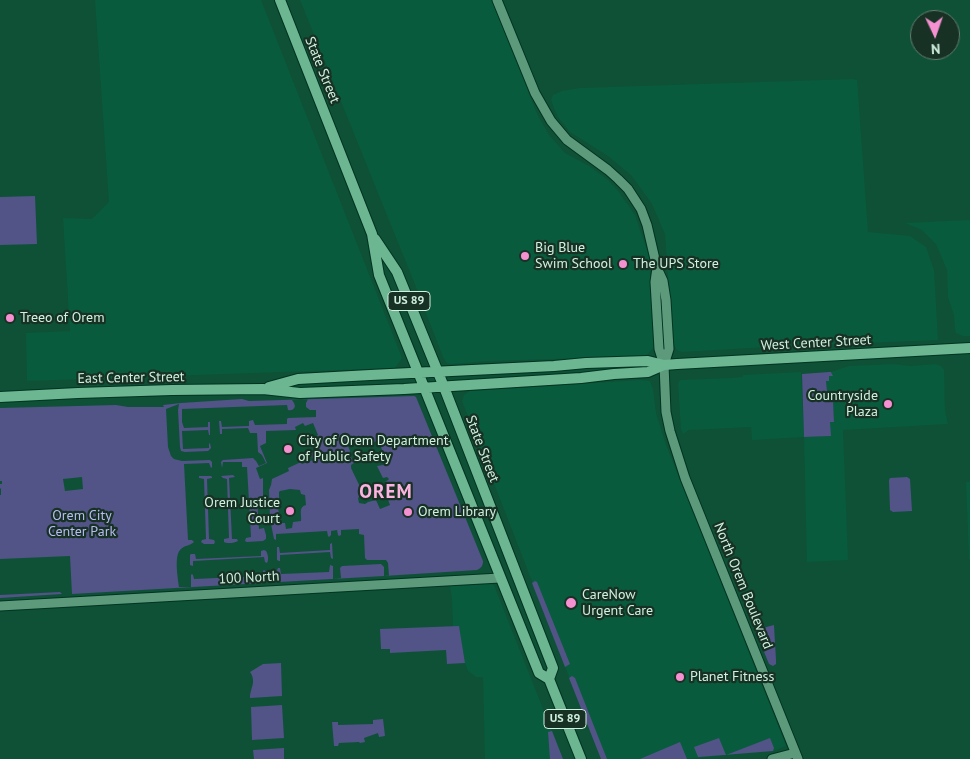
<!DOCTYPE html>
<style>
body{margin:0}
#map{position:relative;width:970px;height:759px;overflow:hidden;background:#0e5137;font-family:"PT Sans",sans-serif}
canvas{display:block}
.north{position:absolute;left:910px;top:10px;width:50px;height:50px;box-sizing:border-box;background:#173124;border:1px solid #617d6f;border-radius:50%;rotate:177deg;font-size:14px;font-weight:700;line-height:20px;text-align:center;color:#d1f0df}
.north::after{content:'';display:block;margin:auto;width:18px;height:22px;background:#f590d1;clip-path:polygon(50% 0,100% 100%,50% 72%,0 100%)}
</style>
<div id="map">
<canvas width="970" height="759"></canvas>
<div class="north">N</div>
</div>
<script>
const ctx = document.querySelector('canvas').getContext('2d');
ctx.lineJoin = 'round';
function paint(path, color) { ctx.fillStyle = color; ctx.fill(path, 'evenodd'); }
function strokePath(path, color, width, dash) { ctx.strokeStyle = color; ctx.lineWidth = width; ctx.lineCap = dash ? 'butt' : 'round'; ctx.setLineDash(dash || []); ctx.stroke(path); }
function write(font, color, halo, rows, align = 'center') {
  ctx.font = font + ' "PT Sans",sans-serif'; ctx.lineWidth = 4.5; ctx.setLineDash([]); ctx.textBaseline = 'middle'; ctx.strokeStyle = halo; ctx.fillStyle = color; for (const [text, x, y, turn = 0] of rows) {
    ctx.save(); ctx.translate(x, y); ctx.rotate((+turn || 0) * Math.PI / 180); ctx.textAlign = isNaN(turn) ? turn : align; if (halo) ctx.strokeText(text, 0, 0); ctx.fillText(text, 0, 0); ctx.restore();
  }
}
paint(new Path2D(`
 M 95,0 L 261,0 L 402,358 L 395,368 L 27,381 L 26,333 L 70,331 L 63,218 L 92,219 L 109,202 Z
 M 300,0 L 492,0 L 537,114 L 549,135 L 565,153 L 589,166 L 608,180 L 618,191 L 635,215 L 649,256 L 654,347 L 646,356 L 488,361 L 451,364 L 447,363 L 443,357 L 414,282 Z
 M 853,79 L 857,80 L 868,232 L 910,236 L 926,247 L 934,270 L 938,340 L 768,347 L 682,352 L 677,350 L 673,343 L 665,234 L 652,204 L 631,175 L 608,156 L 570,132 L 558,117 L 554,108 L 551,100 L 553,95 L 562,91 L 580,88 Z
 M 970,220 L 970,336 L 963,336 L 956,333 L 955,329 L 954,315 L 948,297 L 947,270 L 936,244 L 922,230 L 905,223 Z
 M 893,364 L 910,366 L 936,364 L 941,366 L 944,370 L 945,411 L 948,424 L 843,430 L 848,560 L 807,562 L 804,437 L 752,440 L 751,427 L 689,430 L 683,434 L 681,429 L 678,384 L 680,380 L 731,378 L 743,377 L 743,375 L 801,372 L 804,437 L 830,436 L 830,422 L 834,421 L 833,400 L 828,400 L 826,381 L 829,376 L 833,376 L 831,372 L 849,366 Z
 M 641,380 L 650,381 L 653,389 L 656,413 L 666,445 L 786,746 L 773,751 L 684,759 L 601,759 L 462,401 L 464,395 L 470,391 Z
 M 970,482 L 970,559 L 969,559 L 966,482 Z
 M 489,584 L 494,585 L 495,588 L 563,759 L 485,759 L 483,677 L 476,677 L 468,671 L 465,663 L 459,627 L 453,627 L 452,599 L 450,586 Z`), '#095b3d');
paint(new Path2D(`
 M 35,196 L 37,244 L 0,245 L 0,197 Z
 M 829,372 L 831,372 L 833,376 L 829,376 L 829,381 L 826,381 L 828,400 L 833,400 L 834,422 L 830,422 L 831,436 L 804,437 L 802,374 Z
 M 414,396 L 416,397 L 483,561 C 483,566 481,568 477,570 L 384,576 L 72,594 L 70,556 L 0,559 L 0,495 L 1,495 L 1,489 L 0,488 L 0,484 L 2,484 L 2,481 L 0,481 L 0,408 L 116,405 L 128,407 L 164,407 L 163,405 L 181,403 L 242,399 L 249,401 ZM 308,399 L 306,403 L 306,407 L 310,410 L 316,410 L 316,417 L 288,418 L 287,419 L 287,424 L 255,425 L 253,420 L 249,421 L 249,426 L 222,427 L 221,421 L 219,421 L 220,434 L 222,434 L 222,429 L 248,428 L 250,433 L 257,433 L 258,452 L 262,455 L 266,463 L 259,466 L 256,461 L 253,458 L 223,460 L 221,462 L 222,468 L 223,462 L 242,462 L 242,467 L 247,467 L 251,537 L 246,538 L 245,541 L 247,542 L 263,541 L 266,539 L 266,535 L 264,528 L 259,529 L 257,498 L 263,496 L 263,478 L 260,479 L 256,468 L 267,463 L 260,446 L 266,443 L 266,431 L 296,430 L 295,427 L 303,423 L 305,426 L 313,423 L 318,435 L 311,439 L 316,451 L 310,453 L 313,460 L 302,464 L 301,462 L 288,468 L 289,471 L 272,479 L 271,485 L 269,490 L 270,519 L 274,539 L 276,540 L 276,534 L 327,531 L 328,536 L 329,537 L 331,535 L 331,531 L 337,530 L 338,535 L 339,536 L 341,535 L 341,530 L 359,529 L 359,534 L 364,535 L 365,558 L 367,560 L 386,560 L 388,563 L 389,576 L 384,576 L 384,567 L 381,564 L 342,566 L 340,568 L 341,578 L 333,579 L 333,566 L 330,565 L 329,572 L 281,574 L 280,568 L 278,568 L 277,570 L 278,582 L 266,583 L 266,572 L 264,570 L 263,571 L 263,576 L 194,579 L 193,575 L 192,574 L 191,575 L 191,587 L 179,587 C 178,579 174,557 180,550 C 184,545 190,546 194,542 L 192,540 L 188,540 L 184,464 L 209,463 L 211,468 L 212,467 L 212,462 L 210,460 L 182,461 L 174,459 L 171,456 L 168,447 L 166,409 L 179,404 L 178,410 L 180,447 L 181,451 L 185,452 L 208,451 L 211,448 L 210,443 L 209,444 L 209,448 L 183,449 L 182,431 L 208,430 L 209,435 L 210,435 L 210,422 L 208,422 L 208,427 L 184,428 L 182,422 L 182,409 L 287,405 L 288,410 C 291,411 294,410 295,406 L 294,403 L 292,400 ZM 356,437 L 360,442 L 360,447 L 369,442 L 371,443 L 377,441 L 380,444 L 386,462 L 383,465 L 377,466 L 383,478 L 387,477 L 389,479 L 388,480 L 385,482 L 386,485 L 390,486 C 391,490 391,494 387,497 L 390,505 L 380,509 L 376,500 L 368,502 L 365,504 L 359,503 L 358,498 L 363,493 L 351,468 L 351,465 L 354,463 L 349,453 L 350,451 L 346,441 ZM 82,477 L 83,489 L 65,491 L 63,479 ZM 290,489 L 300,490 L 301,494 L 305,495 L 306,505 C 298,507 302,515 301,521 L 293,522 L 292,528 L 286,529 L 285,523 L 280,523 L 278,507 L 279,506 L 279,492 L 280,491 Z
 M 233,475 L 235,477 L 229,478 L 232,539 L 237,539 L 238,541 C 235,543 227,544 224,542 L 224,539 L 229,538 L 227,479 L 223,478 L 221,476 Z
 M 199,476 L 211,476 L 212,477 L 212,478 L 207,479 L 209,539 L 214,540 L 215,542 L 214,544 L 204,544 L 201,542 L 202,540 L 206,539 L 204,479 L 199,478 Z
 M 907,477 L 910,479 L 912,511 L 893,512 L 890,510 L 889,480 L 890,478 Z
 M 332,543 L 333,559 L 331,558 L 330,552 L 280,555 L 280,561 L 279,561 L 277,560 L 277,547 L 279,547 L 280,553 L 330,550 L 330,544 Z
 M 264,550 L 266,551 C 268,554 269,560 267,563 L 265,562 L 264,557 L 193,561 L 193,566 L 190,565 L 190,555 L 191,554 L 195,554 L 196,559 L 261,556 L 261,551 Z
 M 535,581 L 537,582 L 570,664 L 565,667 L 532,583 Z
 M 60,592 L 62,594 L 0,598 L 0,595 Z
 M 774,625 L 776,660 L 776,664 L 773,666 L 769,664 L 755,630 Z
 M 459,626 L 465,663 L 447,664 L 446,650 L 390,653 L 390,649 L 381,649 L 380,629 Z
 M 281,663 L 282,696 L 250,698 C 250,688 257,682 250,672 L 263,664 Z
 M 572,676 L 575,678 L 607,759 L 601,759 L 569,678 Z
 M 282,705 L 284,738 L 252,740 L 251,707 Z
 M 383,719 L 385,736 L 379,737 L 378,733 L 364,738 L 365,742 L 360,743 L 359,742 L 339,743 L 338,746 L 334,746 L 332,722 L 338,722 L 338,725 L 373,724 L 373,720 Z
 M 552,731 L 563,759 L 550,759 L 548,732 Z
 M 719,738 L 726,755 L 770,738 L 774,748 L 773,751 L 699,757 L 698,757 L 694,747 Z
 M 680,742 L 687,759 L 640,759 Z
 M 284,748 L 284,759 L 254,759 L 253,750 Z`), '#525386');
const secondary = new Path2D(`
 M 497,0 L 535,93 L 551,121 L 567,140 L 608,170 L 618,179 L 628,189 L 641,209 L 647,225 L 657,268 L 663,281 L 666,300 L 669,349 L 664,365
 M 657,268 L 655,282 L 659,349 L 664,365 L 666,412 L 670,431 L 685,478 L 798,759
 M 0,606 L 500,578
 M 772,759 L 795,753`);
const primary = new Path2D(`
 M 280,0 L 372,234 L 379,275 L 539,673 L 549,679 L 581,759
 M 375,239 L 397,272 L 444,387 L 553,668 L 549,679
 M 269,387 L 298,379 L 370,375 L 554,366 L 586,363 L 648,361 L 664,365
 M 0,397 L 78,393 L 172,390 L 263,389 L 300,393 L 404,389 L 581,378 L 614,374 L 648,372 L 664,365 L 677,364 L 970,348`);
strokePath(secondary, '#003421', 11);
strokePath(primary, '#003421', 12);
strokePath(secondary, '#5d9a7c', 9);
strokePath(primary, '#6db692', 10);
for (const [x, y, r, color] of [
 [525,256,5,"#f590d1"],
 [623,264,5,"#f590d1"],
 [10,318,5,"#f590d1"],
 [888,404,5,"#f590d1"],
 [288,449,5,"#f590d1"],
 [290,511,5,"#f590d1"],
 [408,512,5,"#f590d1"],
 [571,603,6,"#f590d1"],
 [680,677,5,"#f590d1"]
]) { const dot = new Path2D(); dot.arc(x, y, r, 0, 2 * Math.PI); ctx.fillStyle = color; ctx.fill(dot); strokePath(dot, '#173124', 2); }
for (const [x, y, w] of [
 [409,301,42],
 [565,719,42]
]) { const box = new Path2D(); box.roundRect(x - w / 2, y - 9.5, w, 19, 4); ctx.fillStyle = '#173124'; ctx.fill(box); strokePath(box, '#d1f0df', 1); }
write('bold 12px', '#d1f0df', null, [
 ["US 89",409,301],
 ["US 89",565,719]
]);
write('14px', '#d1f0df', '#173124', [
 ["State Street",322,70,68],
 ["West Center Street",816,343,-3],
 ["East Center Street",131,378,-1],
 ["State Street",482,449,69],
 ["100 North",249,578,-3],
 ["North Orem Boulevard",743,586,68]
]);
write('14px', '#d1f0df', '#173124', [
 ["Big Blue",535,248],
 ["Swim School",535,264],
 ["The UPS Store",633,264],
 ["Treeo of Orem",20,318],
 ["Countryside",878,396,"right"],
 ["Plaza",878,412,"right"],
 ["City of Orem Department",298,441],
 ["of Public Safety",298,457],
 ["Orem Justice",280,503,"right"],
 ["Court",280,519,"right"],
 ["Orem Library",418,512],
 ["CareNow",582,595],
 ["Urgent Care",582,611],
 ["Planet Fitness",690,677]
], 'left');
write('14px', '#b9bcf2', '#173124', [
 ["Orem City",82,516],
 ["Center Park",82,532]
]);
ctx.letterSpacing = '1px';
write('bold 19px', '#fbb3df', '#173124', [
 ["OREM",386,493]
]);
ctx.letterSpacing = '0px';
</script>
